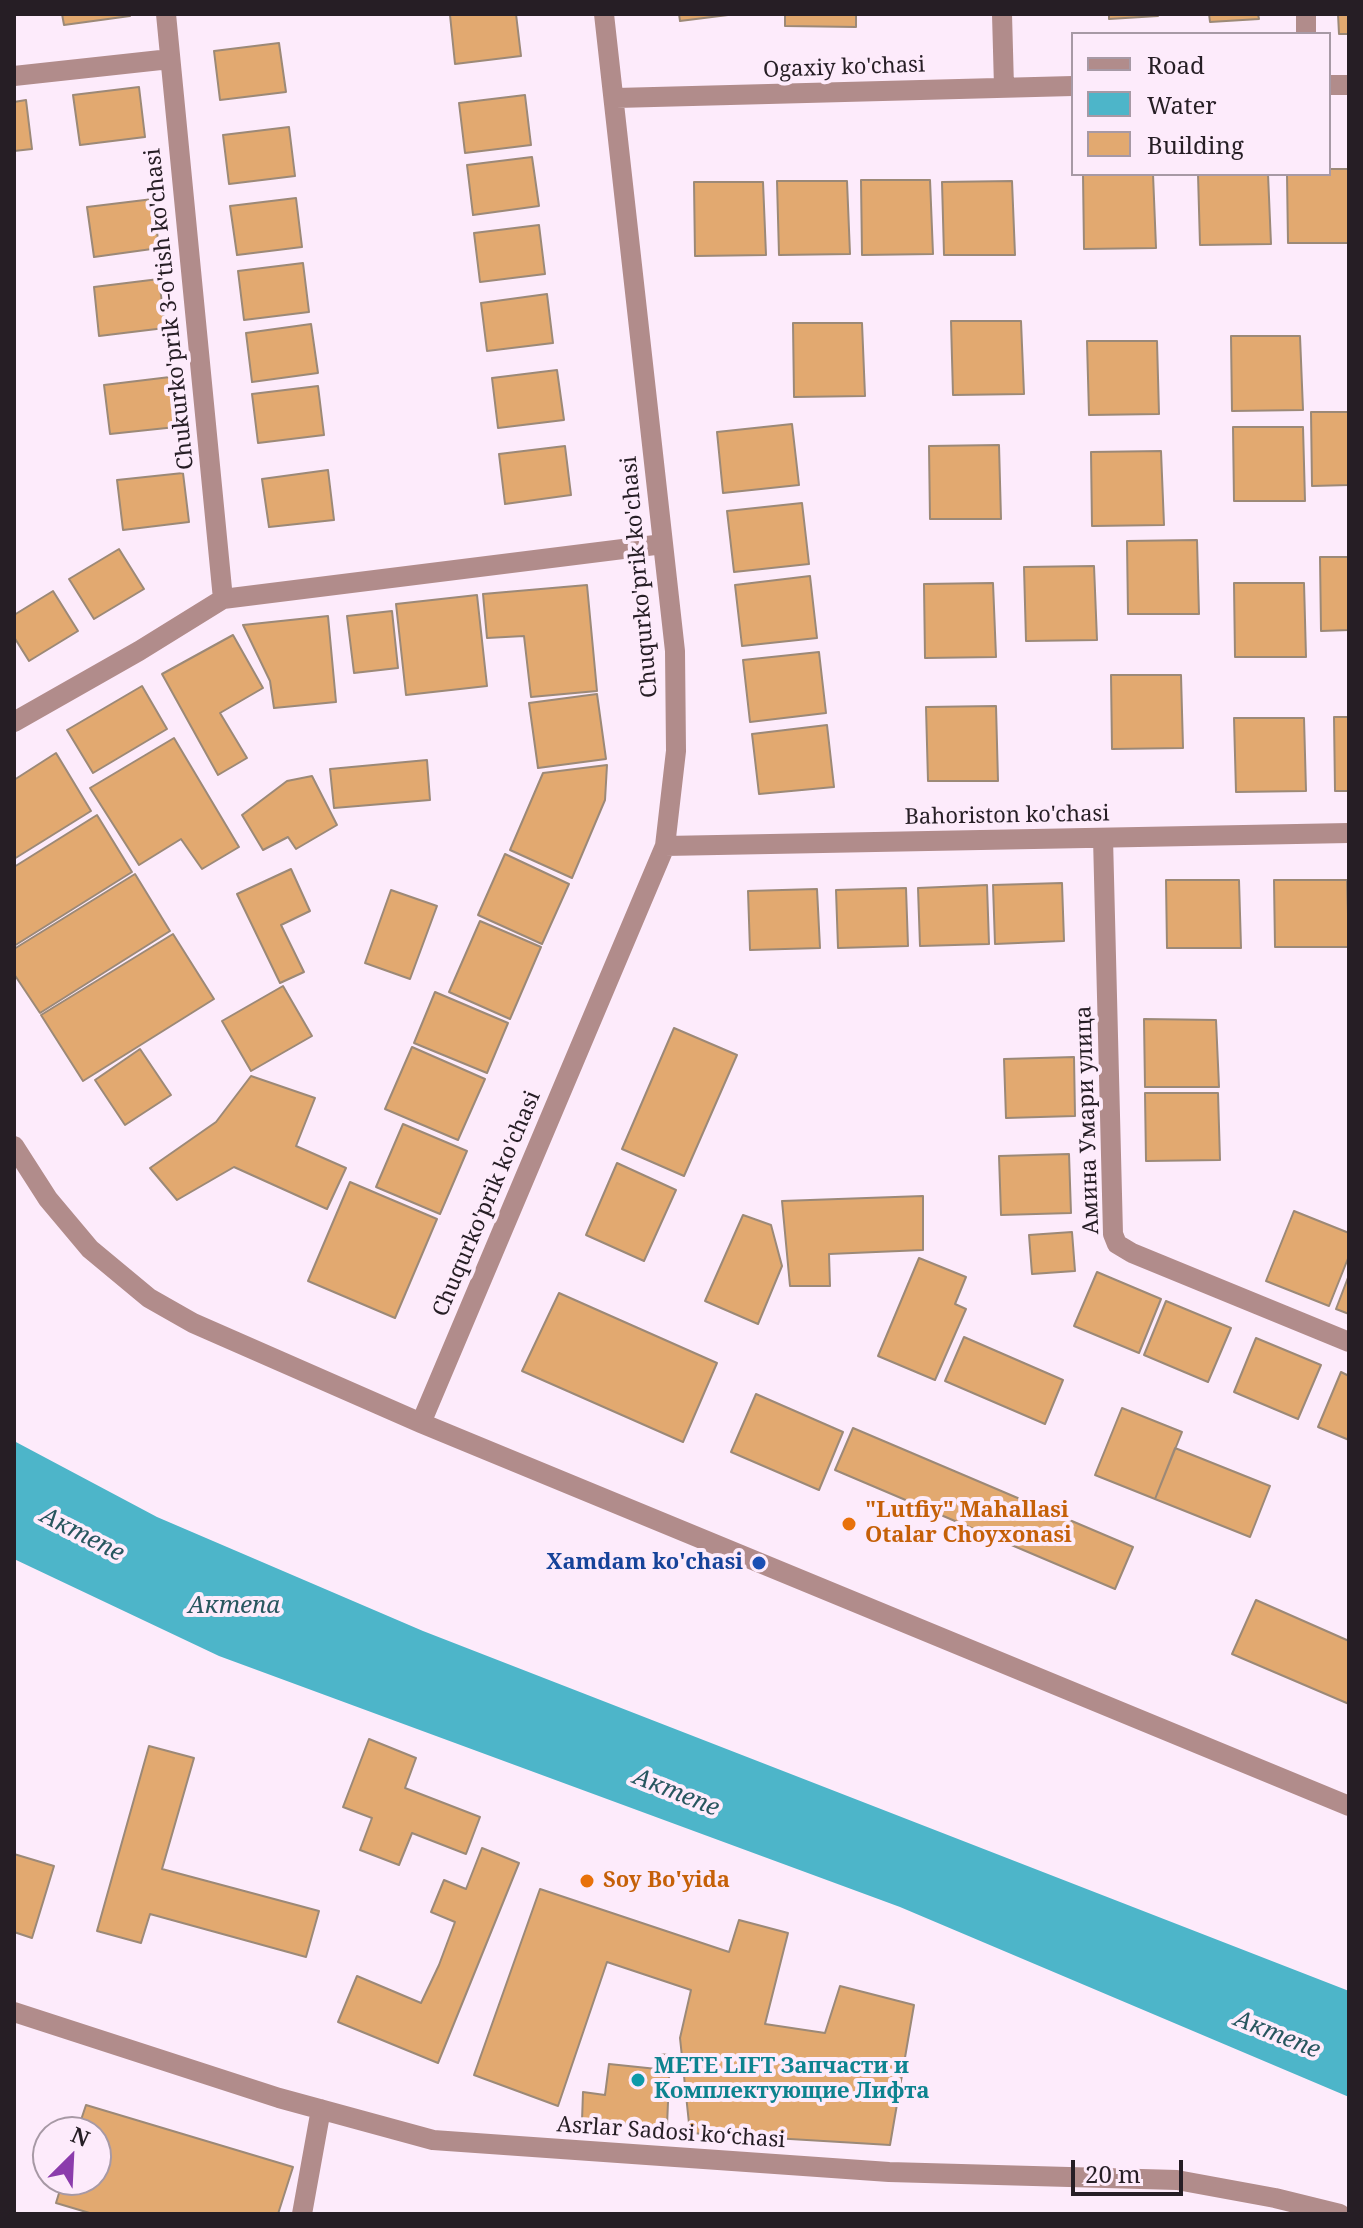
<!DOCTYPE html>
<meta charset="utf-8">
<style>
body{margin:0}
#map{position:relative;width:1363px;height:2228px;overflow:hidden;background:#fdebfb;font-family:"Noto Serif",serif}
canvas{display:block}
.frame{position:absolute;inset:0;border:16px solid #261e25;pointer-events:none}
.legend{position:absolute;left:1071px;top:32px;width:260px;height:144px;box-sizing:border-box;background:#fdebfb;border:2px solid #a799a5;margin:0;padding:10px 14px;list-style:none;font-size:24px;color:#261e25}
.legend li{display:flex;align-items:center;gap:16px;height:40px}
.legend b{width:40px;border:2px solid #a799a5}
.north{position:absolute;left:32px;top:2116px;width:80px;height:80px;box-sizing:border-box;background:#fdebfb;border:2px solid #a799a5;border-radius:50%;rotate:24deg;font-size:22px;font-weight:700;line-height:32px;text-align:center;color:#261e25}
.north::after{content:'';display:block;margin:auto;width:28px;height:36px;background:#8b3cac;clip-path:polygon(50% 0,100% 100%,50% 72%,0 100%)}
.scale{position:absolute;left:1071px;top:2160px;width:112px;height:36px;box-sizing:border-box;border:4px solid #261e25;border-top:0;padding-left:10px;font-size:24px;line-height:28px;white-space:nowrap;color:#261e25;-webkit-text-stroke:6px #fdebfb;paint-order:stroke}
</style>
<div id="map">
<canvas width="1363" height="2228"></canvas>
<div class="frame"></div>
<ul class="legend">
<li><b style="height:10px;background:#b18c8b"></b>Road</li>
<li><b style="height:22px;background:#4db5c9"></b>Water</li>
<li><b style="height:22px;background:#e2a970"></b>Building</li>
</ul>
<div class="north">N</div>
<div class="scale">20 m</div>
</div>
<script>
const ctx = document.querySelector('canvas').getContext('2d');
ctx.lineJoin = 'round';
function paint(path, color) { ctx.fillStyle = color; ctx.fill(path, 'evenodd'); }
function strokePath(path, color, width, dash) { ctx.strokeStyle = color; ctx.lineWidth = width; ctx.lineCap = dash ? 'butt' : 'round'; ctx.setLineDash(dash || []); ctx.stroke(path); }
function write(font, color, halo, rows, align = 'center') {
  ctx.font = font + ' "Noto Serif",serif'; ctx.lineWidth = 8; ctx.setLineDash([]); ctx.textBaseline = 'middle'; ctx.strokeStyle = halo; ctx.fillStyle = color; for (const [text, x, y, turn = 0] of rows) {
    ctx.save(); ctx.translate(x, y); ctx.rotate((+turn || 0) * Math.PI / 180); ctx.textAlign = isNaN(turn) ? turn : align; if (halo) ctx.strokeText(text, 0, 0); ctx.fillText(text, 0, 0); ctx.restore();
  }
}
paint(new Path2D(`
 M 14,1441 L 157,1517 L 423,1631 L 1349,1991 L 1349,2097 L 900,1907 L 219,1656 L 14,1559 Z`), '#4db5c9');
const building = new Path2D(`
 M 62,14 L 129,14 L 130,16 L 64,25 Z
 M 516,14 L 521,56 L 455,64 L 450,15 Z
 M 679,14 L 736,14 L 680,21 Z
 M 785,14 L 856,14 L 856,27 L 785,26 Z
 M 1109,14 L 1158,14 L 1158,16 L 1109,19 Z
 M 1209,14 L 1258,14 L 1259,19 L 1210,22 Z
 M 1338,14 L 1349,14 L 1349,34 L 1339,34 Z
 M 279,43 L 286,92 L 220,100 L 214,51 Z
 M 139,87 L 145,137 L 80,145 L 73,95 Z
 M 525,95 L 531,145 L 465,153 L 459,103 Z
 M 26,100 L 32,149 L 14,151 L 14,102 Z
 M 289,127 L 295,176 L 229,184 L 223,135 Z
 M 532,157 L 539,206 L 473,215 L 467,165 Z
 M 1329,169 L 1349,169 L 1349,243 L 1288,243 L 1287,174 L 1329,174 Z
 M 1083,174 L 1153,174 L 1156,248 L 1084,249 Z
 M 1198,174 L 1268,174 L 1271,244 L 1200,245 Z
 M 861,180 L 930,180 L 933,254 L 862,255 Z
 M 777,181 L 847,181 L 850,254 L 779,255 Z
 M 1012,181 L 1015,255 L 944,255 L 942,182 Z
 M 694,182 L 763,182 L 766,255 L 695,256 Z
 M 296,198 L 302,247 L 237,255 L 230,206 Z
 M 153,199 L 159,248 L 94,257 L 87,207 Z
 M 539,225 L 545,274 L 480,282 L 474,233 Z
 M 303,263 L 309,312 L 244,320 L 238,271 Z
 M 159,279 L 165,328 L 99,336 L 94,287 Z
 M 547,294 L 553,343 L 487,351 L 481,303 Z
 M 951,321 L 1021,321 L 1024,394 L 953,395 Z
 M 793,323 L 862,323 L 865,396 L 794,397 Z
 M 311,324 L 318,373 L 252,382 L 246,333 Z
 M 1231,336 L 1300,336 L 1303,410 L 1232,411 Z
 M 1087,341 L 1157,341 L 1159,414 L 1089,415 Z
 M 557,370 L 564,420 L 498,428 L 492,378 Z
 M 170,377 L 176,427 L 110,434 L 104,385 Z
 M 318,386 L 324,435 L 258,443 L 252,394 Z
 M 1311,412 L 1349,412 L 1349,485 L 1312,486 Z
 M 792,424 L 799,485 L 723,493 L 717,432 Z
 M 1233,427 L 1303,427 L 1305,501 L 1234,501 Z
 M 999,445 L 1001,519 L 930,519 L 929,446 Z
 M 565,446 L 571,495 L 505,504 L 499,454 Z
 M 1161,451 L 1164,525 L 1092,526 L 1091,452 Z
 M 328,470 L 334,520 L 269,527 L 262,479 Z
 M 183,473 L 189,522 L 123,530 L 117,480 Z
 M 802,503 L 809,564 L 734,572 L 727,511 Z
 M 1197,540 L 1199,614 L 1128,614 L 1127,541 Z
 M 119,549 L 144,589 L 94,619 L 69,579 Z
 M 1320,557 L 1349,557 L 1349,630 L 1321,631 Z
 M 1094,566 L 1097,640 L 1026,641 L 1024,567 Z
 M 810,576 L 817,638 L 742,646 L 735,585 Z
 M 993,583 L 996,657 L 925,658 L 924,584 Z
 M 1234,583 L 1304,583 L 1306,657 L 1235,657 Z
 M 587,585 L 597,691 L 531,697 L 524,636 L 487,638 L 483,594 Z
 M 53,591 L 78,631 L 29,661 L 14,637 L 14,615 Z
 M 477,595 L 487,686 L 406,695 L 396,604 Z
 M 392,611 L 398,668 L 354,673 L 347,616 Z
 M 328,616 L 336,702 L 274,708 L 270,681 L 243,625 Z
 M 233,635 L 263,688 L 220,713 L 247,758 L 218,775 L 162,674 Z
 M 819,652 L 826,713 L 750,722 L 743,660 Z
 M 1111,675 L 1181,675 L 1183,748 L 1112,749 Z
 M 142,686 L 167,729 L 93,773 L 67,730 Z
 M 597,694 L 606,759 L 538,768 L 529,703 Z
 M 996,706 L 998,781 L 928,781 L 926,707 Z
 M 1334,717 L 1349,717 L 1349,791 L 1335,791 Z
 M 1234,718 L 1304,718 L 1306,791 L 1236,792 Z
 M 827,725 L 834,787 L 759,794 L 752,734 Z
 M 174,738 L 239,847 L 202,869 L 181,839 L 139,865 L 90,788 Z
 M 56,753 L 91,811 L 14,859 L 14,780 Z
 M 427,760 L 430,800 L 334,808 L 330,769 Z
 M 607,765 L 605,800 L 572,878 L 510,850 L 543,773 Z
 M 312,776 L 337,825 L 296,849 L 288,837 L 263,850 L 242,815 L 287,781 Z
 M 97,815 L 132,872 L 14,946 L 14,867 Z
 M 505,854 L 569,884 L 542,944 L 478,915 Z
 M 291,869 L 310,911 L 281,925 L 304,972 L 280,983 L 237,894 Z
 M 135,874 L 170,931 L 40,1013 L 14,974 L 14,949 Z
 M 1166,880 L 1239,880 L 1241,948 L 1167,948 Z
 M 1274,880 L 1347,880 L 1349,947 L 1275,947 Z
 M 1062,883 L 1064,941 L 995,944 L 993,885 Z
 M 987,885 L 989,944 L 920,946 L 918,888 Z
 M 906,888 L 908,946 L 838,948 L 836,890 Z
 M 817,889 L 820,948 L 750,950 L 748,891 Z
 M 391,890 L 437,906 L 410,979 L 365,963 Z
 M 480,921 L 541,947 L 510,1019 L 449,992 Z
 M 173,934 L 214,999 L 83,1081 L 41,1015 Z
 M 283,986 L 312,1036 L 251,1071 L 222,1021 Z
 M 435,992 L 508,1023 L 487,1073 L 414,1043 Z
 M 1144,1019 L 1216,1020 L 1219,1087 L 1145,1087 Z
 M 674,1028 L 737,1055 L 684,1176 L 622,1149 Z
 M 412,1047 L 485,1079 L 458,1140 L 385,1109 Z
 M 140,1049 L 171,1095 L 125,1125 L 95,1080 Z
 M 1074,1057 L 1075,1116 L 1006,1118 L 1004,1059 Z
 M 251,1076 L 315,1098 L 296,1146 L 346,1168 L 327,1209 L 234,1167 L 177,1200 L 150,1168 L 216,1122 Z
 M 1145,1093 L 1218,1093 L 1220,1160 L 1146,1161 Z
 M 403,1124 L 467,1151 L 440,1214 L 376,1187 Z
 M 1069,1154 L 1071,1213 L 1001,1215 L 999,1156 Z
 M 617,1163 L 676,1190 L 644,1261 L 586,1235 Z
 M 350,1182 L 437,1219 L 395,1318 L 308,1281 Z
 M 923,1196 L 923,1250 L 829,1254 L 830,1286 L 790,1286 L 782,1201 Z
 M 1294,1211 L 1349,1233 L 1349,1256 L 1329,1306 L 1266,1281 Z
 M 743,1215 L 771,1225 L 782,1266 L 758,1324 L 705,1301 Z
 M 1072,1232 L 1075,1271 L 1032,1274 L 1029,1235 Z
 M 919,1258 L 966,1277 L 955,1304 L 966,1309 L 935,1380 L 878,1356 Z
 M 1097,1272 L 1161,1299 L 1139,1353 L 1074,1326 Z
 M 1349,1275 L 1349,1314 L 1336,1309 Z
 M 559,1293 L 717,1363 L 683,1442 L 522,1371 Z
 M 1166,1301 L 1231,1328 L 1208,1382 L 1144,1355 Z
 M 964,1337 L 1063,1380 L 1045,1424 L 945,1381 Z
 M 1256,1338 L 1321,1365 L 1298,1419 L 1234,1392 Z
 M 1341,1372 L 1349,1376 L 1349,1440 L 1318,1427 Z
 M 756,1394 L 843,1432 L 819,1490 L 731,1452 Z
 M 1122,1408 L 1182,1432 L 1155,1499 L 1095,1475 Z
 M 853,1428 L 1133,1547 L 1115,1589 L 835,1470 Z
 M 1175,1448 L 1270,1486 L 1250,1537 L 1155,1499 Z
 M 1256,1600 L 1349,1641 L 1349,1704 L 1232,1654 Z
 M 369,1739 L 416,1758 L 405,1788 L 480,1817 L 466,1854 L 412,1833 L 399,1865 L 360,1850 L 372,1818 L 343,1807 Z
 M 149,1746 L 194,1758 L 162,1869 L 319,1911 L 306,1957 L 150,1914 L 141,1943 L 97,1931 Z
 M 482,1848 L 519,1863 L 438,2063 L 338,2022 L 357,1976 L 421,2003 L 439,1965 L 455,1922 L 431,1912 L 444,1880 L 466,1889 Z
 M 14,1854 L 54,1866 L 32,1938 L 14,1932 Z
 M 540,1889 L 729,1952 L 739,1920 L 788,1933 L 765,2024 L 825,2033 L 840,1986 L 914,2005 L 890,2145 L 690,2133 L 680,2038 L 691,1990 L 607,1962 L 558,2106 L 474,2075 Z
 M 658,2054 L 670,2055 L 667,2126 L 582,2121 L 583,2092 L 605,2095 L 609,2064 L 657,2069 Z
 M 86,2105 L 293,2167 L 278,2214 L 93,2214 L 56,2203 L 63,2180 L 96,2180 L 96,2132 L 77,2132 Z`);
paint(building, '#e2a970');
strokePath(building, '#9c8977', 2);
strokePath(new Path2D(`
 M 166,14 L 223,599
 M 1002,14 L 1004,87
 M 1306,14 L 1306,34
 M 14,76 L 170,59
 M 1329,85 L 1349,85
 M 616,98 L 1073,86
 M 14,722 L 139,651 L 223,599 L 663,544
 M 1103,838 L 1113,1234 L 1117,1244 L 1132,1253 L 1349,1342
 M 665,846 L 1349,833
 M 14,1146 L 48,1199 L 90,1249 L 149,1298 L 193,1323 L 421,1423 L 1349,1806
 M 421,1423 L 665,846 L 676,751 L 675,651 L 604,14
 M 14,2012 L 279,2098 L 433,2140 L 889,2172 L 1177,2180 L 1275,2198 L 1340,2214
 M 302,2214 L 321,2109`), '#b18c8b', 20);
for (const [x, y, r, color] of [
 [849,1524,8,"#e8710a"],
 [759,1563,8,"#1a4fb4"],
 [587,1881,8,"#e8710a"],
 [638,2080,8,"#0f9aa8"]
]) { const dot = new Path2D(); dot.arc(x, y, r, 0, 2 * Math.PI); ctx.fillStyle = color; ctx.fill(dot); strokePath(dot, '#fdebfb', 3); }
write('22px', '#261e25', '#fdebfb', [
 ["Ogaxiy ko'chasi",844,68,-2],
 ["Chukurko'prik 3-o'tish ko'chasi",170,309,-96],
 ["Chuqurko'prik ko'chasi",640,577,-95],
 ["Bahoriston ko'chasi",1007,816,-1],
 ["Амина Умари улица",1088,1120,-92],
 ["Chuqurko'prik ko'chasi",487,1204,-67],
 ["Asrlar Sadosi ko‘chasi",671,2133,4]
]);
write('bold 22px', '#c56008', '#fdebfb', [
 ["\"Lutfiy\" Mahallasi",865,1511],
 ["Otalar Choyxonasi",865,1536],
 ["Soy Bo'yida",603,1881]
], 'left');
write('bold 22px', '#164399', '#fdebfb', [
 ["Xamdam ko'chasi",743,1563]
], 'right');
write('bold 22px', '#0d838f', '#fdebfb', [
 ["METE LIFT Запчасти и",654,2067],
 ["Комплектующие Лифта",654,2092]
], 'left');
write('italic 24px', '#28565f', '#fdebfb', [
 ["Актепе",82,1535,27],
 ["Актепа",234,1606],
 ["Актепе",676,1793,22],
 ["Актепе",1277,2035,22]
]);
</script>
